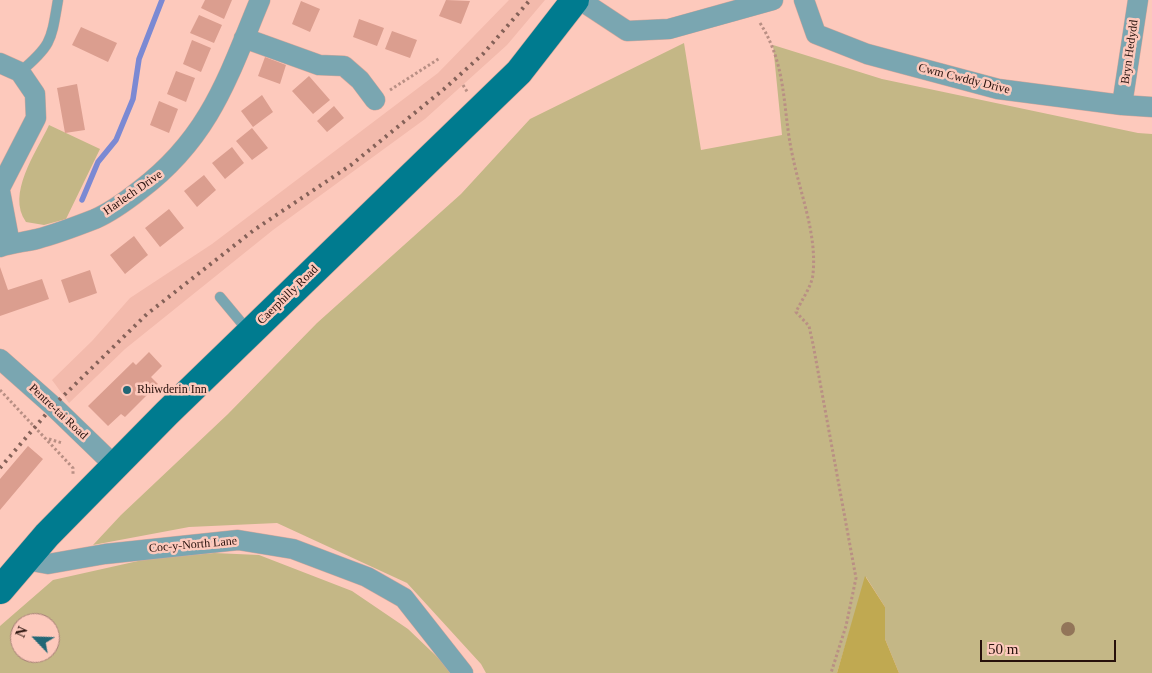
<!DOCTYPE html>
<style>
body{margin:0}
#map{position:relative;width:1152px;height:673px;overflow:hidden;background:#fdc9bc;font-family:Georgia,serif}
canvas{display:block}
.north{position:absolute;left:10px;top:613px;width:50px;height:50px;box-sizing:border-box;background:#fdc9bc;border:1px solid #a77f76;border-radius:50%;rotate:294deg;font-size:14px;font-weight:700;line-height:20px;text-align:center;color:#27110c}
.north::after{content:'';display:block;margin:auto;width:18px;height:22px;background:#216776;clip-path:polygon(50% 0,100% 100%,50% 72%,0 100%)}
.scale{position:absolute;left:980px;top:640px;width:136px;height:22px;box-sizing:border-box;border:2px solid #27110c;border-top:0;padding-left:6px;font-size:15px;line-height:18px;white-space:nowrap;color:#27110c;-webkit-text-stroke:4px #fdc9bc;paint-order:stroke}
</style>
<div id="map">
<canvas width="1152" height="673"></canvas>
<div class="north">N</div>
<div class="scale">50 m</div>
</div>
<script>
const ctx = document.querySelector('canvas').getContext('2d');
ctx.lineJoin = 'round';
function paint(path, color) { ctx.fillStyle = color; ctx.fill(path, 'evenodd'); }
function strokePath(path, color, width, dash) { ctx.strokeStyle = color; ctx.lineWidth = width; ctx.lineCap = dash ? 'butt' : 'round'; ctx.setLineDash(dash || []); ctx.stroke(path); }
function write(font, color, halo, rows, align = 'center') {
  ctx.font = font + ' Georgia,serif'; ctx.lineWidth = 5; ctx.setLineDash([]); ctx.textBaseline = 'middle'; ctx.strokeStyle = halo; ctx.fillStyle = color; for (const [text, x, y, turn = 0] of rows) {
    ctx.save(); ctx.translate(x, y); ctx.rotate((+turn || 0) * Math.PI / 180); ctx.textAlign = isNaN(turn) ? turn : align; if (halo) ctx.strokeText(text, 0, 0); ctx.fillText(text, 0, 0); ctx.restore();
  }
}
paint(new Path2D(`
 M 509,0 L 545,0 L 507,45 L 425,119 L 273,230 L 125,349 L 69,403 L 52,380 L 92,341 L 130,298 L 212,244 L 438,73 Z`), '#f3baac');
paint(new Path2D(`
 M 684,43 L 701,150 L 782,135 L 773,45 L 882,79 L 1138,133 L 1152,134 L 1152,673 L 899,673 L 885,639 L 885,607 L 866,577 L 837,673 L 486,673 L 481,664 L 407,583 L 277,523 L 189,527 L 93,545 L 121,515 L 228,414 L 317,323 L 461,194 L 530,119 Z
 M 49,125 L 100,149 L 66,219 L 44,225 L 26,222 C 6,194 36,153 49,125 Z
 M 214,553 L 259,555 L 352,591 L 408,629 L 454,673 L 0,673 L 0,626 L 53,580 L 147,559 ZM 20,623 L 50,623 L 50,653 L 20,653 Z`), '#c4b786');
paint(new Path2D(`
 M 865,576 L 885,607 L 885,639 L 899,673 L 837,673 Z`), '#c0a951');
strokePath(new Path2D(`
 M 82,200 L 98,162 L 116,140 L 133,99 L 139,59 L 162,0`), '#7b89d3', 5.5);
paint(new Path2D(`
 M 205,0 L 232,0 L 224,19 L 201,8 Z
 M 446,0 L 470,1 L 461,24 L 439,16 Z
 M 301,1 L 320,9 L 310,32 L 292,24 Z
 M 199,15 L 222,25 L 214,43 L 190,33 Z
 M 359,19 L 384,28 L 377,46 L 353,37 Z
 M 81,27 L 117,43 L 108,62 L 72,45 Z
 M 392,31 L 417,40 L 410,58 L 385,49 Z
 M 192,40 L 211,48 L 201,72 L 183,64 Z
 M 265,57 L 286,65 L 280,84 L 258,76 Z
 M 176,71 L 195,78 L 186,102 L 167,94 Z
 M 309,76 L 330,100 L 313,114 L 292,91 Z
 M 77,84 L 85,130 L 65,133 L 57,88 Z
 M 262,95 L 273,112 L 253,127 L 241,111 Z
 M 159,101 L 178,109 L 169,133 L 150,125 Z
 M 334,106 L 344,118 L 327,132 L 317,121 Z
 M 252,128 L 268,148 L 252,160 L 236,141 Z
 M 232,147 L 244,163 L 225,179 L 212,163 Z
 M 204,175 L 216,190 L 197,207 L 184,191 Z
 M 169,209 L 184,228 L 160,247 L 145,228 Z
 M 134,236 L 148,255 L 125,274 L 110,255 Z
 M 0,267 L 8,290 L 42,279 L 49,299 L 0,316 Z
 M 90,270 L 97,293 L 69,303 L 61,280 Z
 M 149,352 L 162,366 L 151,377 L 158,384 L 125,417 L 121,414 L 108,426 L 88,406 L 133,362 L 136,365 Z
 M 28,446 L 43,459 L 0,510 L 0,479 Z`), '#db9e8f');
const service = new Path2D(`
 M 20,72 C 52,45 51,41 58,0
 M 220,297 L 250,333`);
const minor = new Path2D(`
 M 580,0 L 627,31 L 669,29 L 773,0
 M 804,0 L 816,34 L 867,54 L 998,89 L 1122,105 L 1152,107
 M 244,38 L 319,65 L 344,66 L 360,80 L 375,100
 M 0,63 L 20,72 L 35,94 L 36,118 L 0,188
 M 1122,105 L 1138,0
 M 0,191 L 10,244
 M 0,247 C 12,243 25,242 37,239 C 56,234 77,226 95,219 C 111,212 126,201 140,190 C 210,137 228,77 260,0
 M 0,359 L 53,406 L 115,466
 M 26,560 L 48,564 L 105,554 L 238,540 L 293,549 L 367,577 L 404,598 L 463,673`);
const primary = new Path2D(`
 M 0,590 L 47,535 L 167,413 L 519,72 L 575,0`);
strokePath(service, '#d6a89c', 11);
strokePath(minor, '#d6a89c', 21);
strokePath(primary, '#d6a89c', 29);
strokePath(new Path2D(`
 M 760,23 C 788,67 782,110 793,158 C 801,196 817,235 813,274 C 812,286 801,301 796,312 L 809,326 L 813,344 L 856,578 L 846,626 L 831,673
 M 463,85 L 468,93
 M 390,90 L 440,58
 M 0,390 L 73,468 L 73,476
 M 49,439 L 62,443`), '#b98f84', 3, [2.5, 2.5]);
strokePath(service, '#7aa6b1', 10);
strokePath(minor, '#7aa6b1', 20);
strokePath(primary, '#007b8f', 28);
strokePath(new Path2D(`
 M 0,468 L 53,406 L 147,314 L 254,230 L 351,165 L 444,89 L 483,54 L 530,0`), '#846158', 4, [2.5, 5]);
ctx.fillStyle = '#927559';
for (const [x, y] of [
 [1068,629]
]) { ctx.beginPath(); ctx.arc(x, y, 7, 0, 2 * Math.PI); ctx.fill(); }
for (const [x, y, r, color] of [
 [127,390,5,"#216776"]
]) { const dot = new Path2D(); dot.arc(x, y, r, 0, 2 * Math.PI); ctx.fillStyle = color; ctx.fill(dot); strokePath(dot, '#fdc9bc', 2); }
write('12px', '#27110c', '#fdc9bc', [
 ["Bryn Hedydd",1130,52,-82],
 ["Cwm Cwddy Drive",964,79,14],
 ["Harlech Drive",133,193,-35],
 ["Caerphilly Road",288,295,-44],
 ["Pentre-tai Road",58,412,43],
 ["Coc-y-North Lane",193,545,-5]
]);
write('12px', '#27110c', '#fdc9bc', [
 ["Rhiwderin Inn",137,390]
], 'left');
</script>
